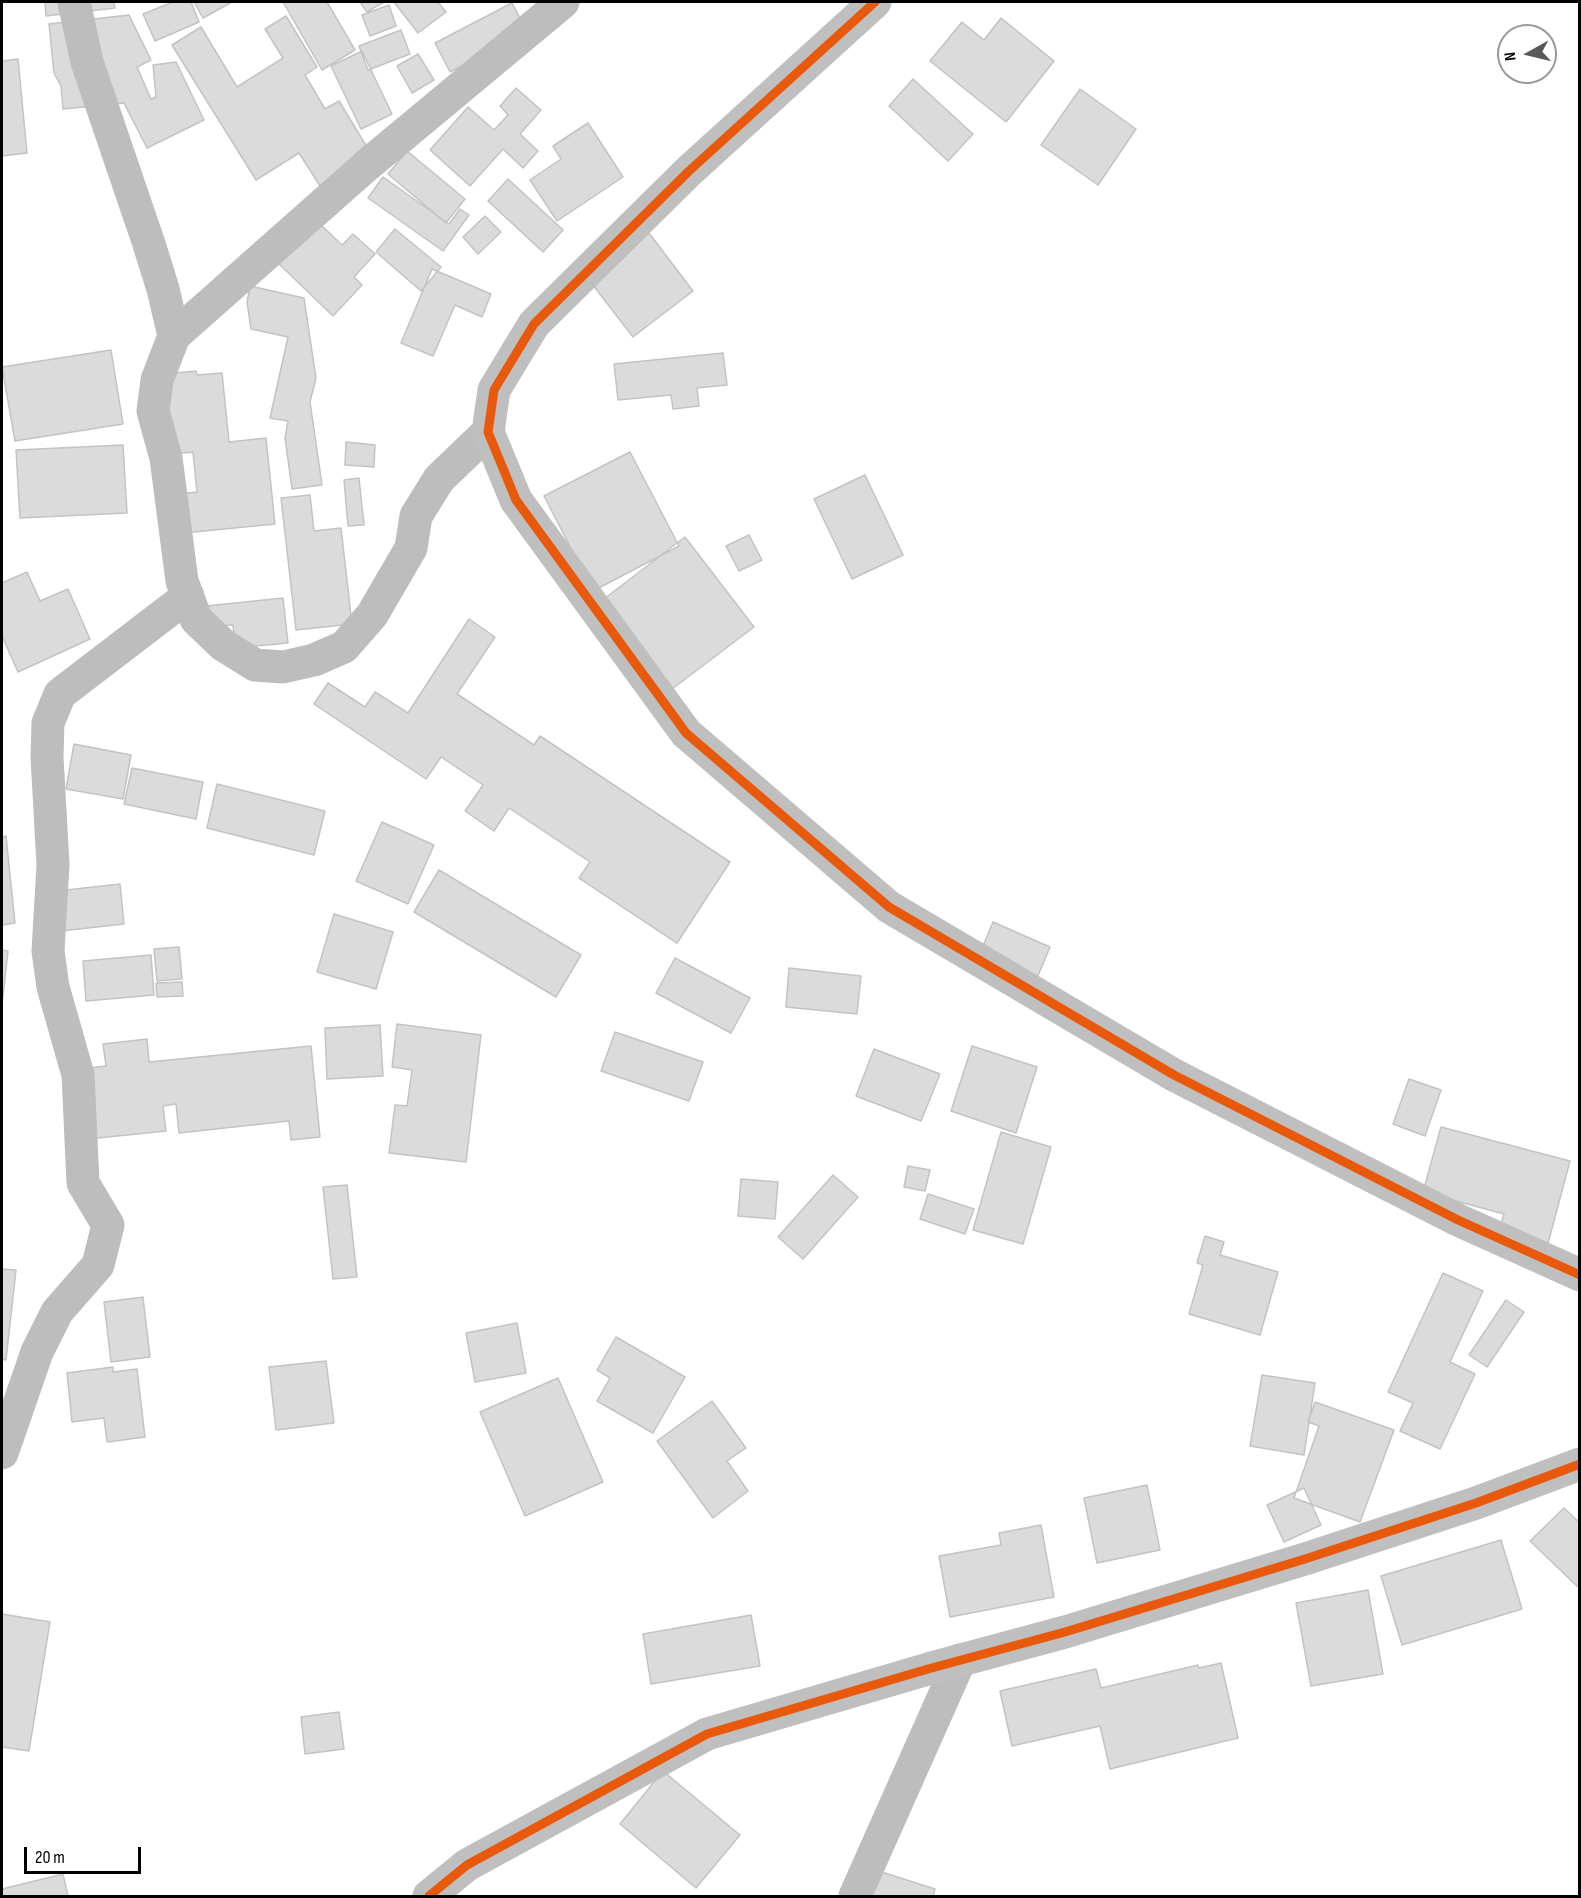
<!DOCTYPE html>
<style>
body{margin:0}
#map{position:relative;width:1581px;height:1898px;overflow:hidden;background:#fff;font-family:"Sofia Sans Condensed",sans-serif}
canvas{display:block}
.frame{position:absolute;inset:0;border:3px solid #000;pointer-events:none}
.north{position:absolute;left:1497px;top:24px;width:60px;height:60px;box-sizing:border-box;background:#fff;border:2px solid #999;border-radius:50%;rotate:262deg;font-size:16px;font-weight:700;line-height:24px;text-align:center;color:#000}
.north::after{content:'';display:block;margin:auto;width:21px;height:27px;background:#595959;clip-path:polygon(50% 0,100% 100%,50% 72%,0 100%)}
.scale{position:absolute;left:24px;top:1847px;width:117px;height:27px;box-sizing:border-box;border:3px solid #000;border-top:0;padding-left:8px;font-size:18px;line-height:21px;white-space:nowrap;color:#000;-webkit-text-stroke:4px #fff;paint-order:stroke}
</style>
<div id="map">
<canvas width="1581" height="1898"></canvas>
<div class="frame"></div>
<div class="north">N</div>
<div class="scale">20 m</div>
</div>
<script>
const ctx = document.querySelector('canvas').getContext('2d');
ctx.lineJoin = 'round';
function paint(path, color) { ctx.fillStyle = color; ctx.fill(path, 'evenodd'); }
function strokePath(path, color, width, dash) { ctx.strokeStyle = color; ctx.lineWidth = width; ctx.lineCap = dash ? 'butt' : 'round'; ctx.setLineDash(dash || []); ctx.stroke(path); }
const building = new Path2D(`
 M 45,2 L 114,2 L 115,8 L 46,16 Z
 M 173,2 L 191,2 L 199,22 L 155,41 L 143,14 Z
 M 194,2 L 232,2 L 203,18 Z
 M 283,2 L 327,2 L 355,50 L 322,70 Z
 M 360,2 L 384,2 L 367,12 Z
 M 394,2 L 438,2 L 446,12 L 418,33 Z
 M 512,3 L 527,31 L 450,72 L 435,43 Z
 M 389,5 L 396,26 L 370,36 L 362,15 Z
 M 129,15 L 151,60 L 137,67 L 151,99 L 156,97 L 153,65 L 176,62 L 204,120 L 147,148 L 124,103 L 63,109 L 61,86 L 54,73 L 49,24 Z
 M 286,16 L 317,67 L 305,75 L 325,109 L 339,101 L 373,157 L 322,189 L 299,153 L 256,180 L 172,45 L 201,27 L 237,87 L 283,58 L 265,29 Z
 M 1001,18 L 1054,61 L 1006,122 L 930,61 L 962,22 L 984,40 Z
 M 401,30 L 410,54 L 368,70 L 359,46 Z
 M 362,51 L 392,114 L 361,129 L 331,66 Z
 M 418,54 L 434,80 L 412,93 L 397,66 Z
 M 18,59 L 27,153 L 2,156 L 2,61 Z
 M 913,79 L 973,134 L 948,161 L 889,106 Z
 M 516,88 L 541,110 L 520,134 L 538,151 L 523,168 L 503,149 L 470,186 L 430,150 L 468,107 L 494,130 L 508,115 L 500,106 Z
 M 1080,89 L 1136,129 L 1098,185 L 1041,145 Z
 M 588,123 L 623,177 L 557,221 L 530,180 L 561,159 L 553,146 Z
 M 407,151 L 465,199 L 446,223 L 388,174 Z
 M 383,177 L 449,224 L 460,209 L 469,215 L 443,251 L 368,198 Z
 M 508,179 L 563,230 L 543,252 L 488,201 Z
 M 485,216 L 501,232 L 478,254 L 463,237 Z
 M 317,221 L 342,245 L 353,234 L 375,254 L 354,277 L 362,285 L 333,316 L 277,262 Z
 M 395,229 L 441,267 L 421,291 L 376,252 Z
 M 649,233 L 693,291 L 633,337 L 589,280 Z
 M 432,269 L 491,294 L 482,317 L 455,305 L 433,356 L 401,343 Z
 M 250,286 L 304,298 L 316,378 L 310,402 L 322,485 L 292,489 L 285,438 L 288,421 L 270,418 L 288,337 L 251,329 L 247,302 Z
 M 111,350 L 123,424 L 15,441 L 2,367 Z
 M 723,353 L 727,385 L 697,388 L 699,406 L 673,409 L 671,395 L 618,400 L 614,364 Z
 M 196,371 L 197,375 L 222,373 L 229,442 L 266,438 L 275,524 L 163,535 L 160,496 L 197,492 L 193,452 L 154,456 L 146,376 Z
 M 346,442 L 375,445 L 374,467 L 345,465 Z
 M 123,445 L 127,513 L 20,518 L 16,450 Z
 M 630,452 L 679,546 L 593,591 L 544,496 Z
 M 865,475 L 903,555 L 852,579 L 814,499 Z
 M 359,478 L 364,525 L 348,526 L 344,480 Z
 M 310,495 L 314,531 L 341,528 L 352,624 L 296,630 L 281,498 Z
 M 749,535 L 762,560 L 739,571 L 726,546 Z
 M 685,537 L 754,627 L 655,702 L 587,612 Z
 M 27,572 L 40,601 L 68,589 L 90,639 L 18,672 L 2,636 L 2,583 Z
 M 283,598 L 288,643 L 235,648 L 233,625 L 200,628 L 197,607 Z
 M 469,619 L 495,637 L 457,694 L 534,745 L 540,736 L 730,862 L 677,943 L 579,878 L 590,862 L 509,808 L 494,831 L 465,811 L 483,785 L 441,757 L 426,779 L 314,704 L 328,683 L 365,707 L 375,692 L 408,713 Z
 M 74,744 L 131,755 L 123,799 L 66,789 Z
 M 132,768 L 203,782 L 196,819 L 124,804 Z
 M 217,784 L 325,811 L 314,855 L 207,828 Z
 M 382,822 L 434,845 L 408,904 L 356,881 Z
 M 6,836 L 15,923 L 2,925 L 2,837 Z
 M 439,870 L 581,955 L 556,997 L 414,912 Z
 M 120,884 L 124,924 L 61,931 L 57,891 Z
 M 334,914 L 393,932 L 376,989 L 317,972 Z
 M 993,922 L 1050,947 L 1037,978 L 980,953 Z
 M 179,947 L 182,979 L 157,981 L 154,949 Z
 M 2,950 L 8,951 L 2,1005 Z
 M 151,955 L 154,995 L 86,1001 L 83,961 Z
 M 675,958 L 750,998 L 731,1033 L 656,993 Z
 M 789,968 L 861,976 L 857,1014 L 786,1007 Z
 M 182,982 L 183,996 L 157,997 L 156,983 Z
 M 397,1024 L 481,1035 L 466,1162 L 389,1153 L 395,1105 L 407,1106 L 412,1070 L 392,1067 Z
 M 380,1025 L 383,1076 L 327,1079 L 325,1028 Z
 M 615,1032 L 703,1062 L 689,1101 L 601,1071 Z
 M 147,1039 L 149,1062 L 311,1046 L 320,1137 L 291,1140 L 289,1121 L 179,1133 L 176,1104 L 163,1106 L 166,1131 L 88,1139 L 81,1069 L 106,1066 L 103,1044 Z
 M 972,1046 L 1037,1067 L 1016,1133 L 951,1111 Z
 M 874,1049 L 940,1074 L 921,1121 L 856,1096 Z
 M 1409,1079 L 1441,1090 L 1425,1136 L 1393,1124 Z
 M 1441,1127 L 1570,1161 L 1547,1247 L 1498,1234 L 1504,1214 L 1423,1192 Z
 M 1001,1132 L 1051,1147 L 1023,1244 L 973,1230 Z
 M 908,1166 L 930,1170 L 925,1191 L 904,1187 Z
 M 833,1175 L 858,1197 L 803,1259 L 778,1237 Z
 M 741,1179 L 778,1182 L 775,1219 L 738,1216 Z
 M 347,1185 L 357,1277 L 333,1279 L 323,1187 Z
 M 928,1194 L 974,1209 L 965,1234 L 920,1219 Z
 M 1205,1236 L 1224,1242 L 1220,1255 L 1278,1272 L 1260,1335 L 1189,1314 L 1203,1265 L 1197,1263 Z
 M 2,1269 L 16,1270 L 6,1360 L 2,1359 Z
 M 1443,1273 L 1483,1291 L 1450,1362 L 1475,1374 L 1440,1449 L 1400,1431 L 1413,1403 L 1388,1392 Z
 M 143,1297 L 150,1357 L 111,1362 L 104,1302 Z
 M 1506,1300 L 1524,1312 L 1487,1367 L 1469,1355 Z
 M 517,1323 L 526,1373 L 475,1382 L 466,1333 Z
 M 616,1337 L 685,1377 L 653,1433 L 597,1401 L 610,1378 L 597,1370 Z
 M 326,1361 L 334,1423 L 276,1430 L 269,1367 Z
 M 113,1367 L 113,1372 L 137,1369 L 145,1437 L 107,1442 L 104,1418 L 72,1422 L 67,1373 Z
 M 1262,1375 L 1315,1383 L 1304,1455 L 1250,1446 Z
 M 558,1378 L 603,1482 L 525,1516 L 480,1412 Z
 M 712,1401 L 746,1448 L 727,1461 L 748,1491 L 713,1518 L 657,1441 Z
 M 1315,1402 L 1394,1430 L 1360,1522 L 1294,1498 L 1319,1426 L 1308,1422 Z
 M 1147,1485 L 1160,1550 L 1097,1563 L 1084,1498 Z
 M 1304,1488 L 1321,1525 L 1284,1542 L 1267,1505 Z
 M 1564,1508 L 1580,1523 L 1580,1589 L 1530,1541 Z
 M 1041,1525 L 1054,1597 L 950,1617 L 939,1556 L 1001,1545 L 999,1533 Z
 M 1501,1540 L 1522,1609 L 1402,1645 L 1381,1576 Z
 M 1368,1590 L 1383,1674 L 1311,1686 L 1296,1603 Z
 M 2,1614 L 50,1622 L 29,1751 L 2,1747 Z
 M 751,1615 L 760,1666 L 651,1684 L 643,1634 Z
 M 1221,1663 L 1238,1738 L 1110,1769 L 1100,1726 L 1012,1746 L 1000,1691 L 1096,1669 L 1101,1688 L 1198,1665 L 1199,1668 Z
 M 339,1712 L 344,1749 L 305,1754 L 301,1717 Z
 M 663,1771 L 740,1835 L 696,1888 L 620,1824 Z
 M 869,1868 L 935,1889 L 933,1896 L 860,1896 Z
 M 63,1874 L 68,1896 L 2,1896 L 2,1889 Z`);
paint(building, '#dbdbdb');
strokePath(building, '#c3c3c3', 1.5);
strokePath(new Path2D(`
 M 74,2 L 87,62 L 149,244 L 163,289 L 174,336 L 157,380 L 153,411 L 166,458 L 182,581 L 196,619 L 223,645 L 255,665 L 283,667 L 314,660 L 344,647 L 372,615 L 411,548 L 416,516 L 439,479 L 488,432
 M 174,336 L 366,166 L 563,2
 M 2,1453 L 37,1352 L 57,1312 L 98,1265 L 108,1225 L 83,1183 L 78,1075 L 53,987 L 48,951 L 53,865 L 47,757 L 48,723 L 60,694 L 188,596
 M 855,1896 L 960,1660`), '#bdbdbd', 33);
strokePath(new Path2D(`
 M 875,2 L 689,171 L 534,324 L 494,390 L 488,432 L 516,500 L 686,733 L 889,907 L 1174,1075 L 1458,1220 L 1580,1275
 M 429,1896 L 467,1865 L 707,1734 L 928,1669 L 1065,1632 L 1305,1559 L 1476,1503 L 1580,1464`), '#bfbfbf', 33);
strokePath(new Path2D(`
 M 875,2 L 689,171 L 534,324 L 494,390 L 488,432 L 516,500 L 686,733 L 889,907 L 1174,1075 L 1458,1220 L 1580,1275
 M 429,1896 L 467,1865 L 707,1734 L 928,1669 L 1065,1632 L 1305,1559 L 1476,1503 L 1580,1464`), '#e8590c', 9);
</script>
